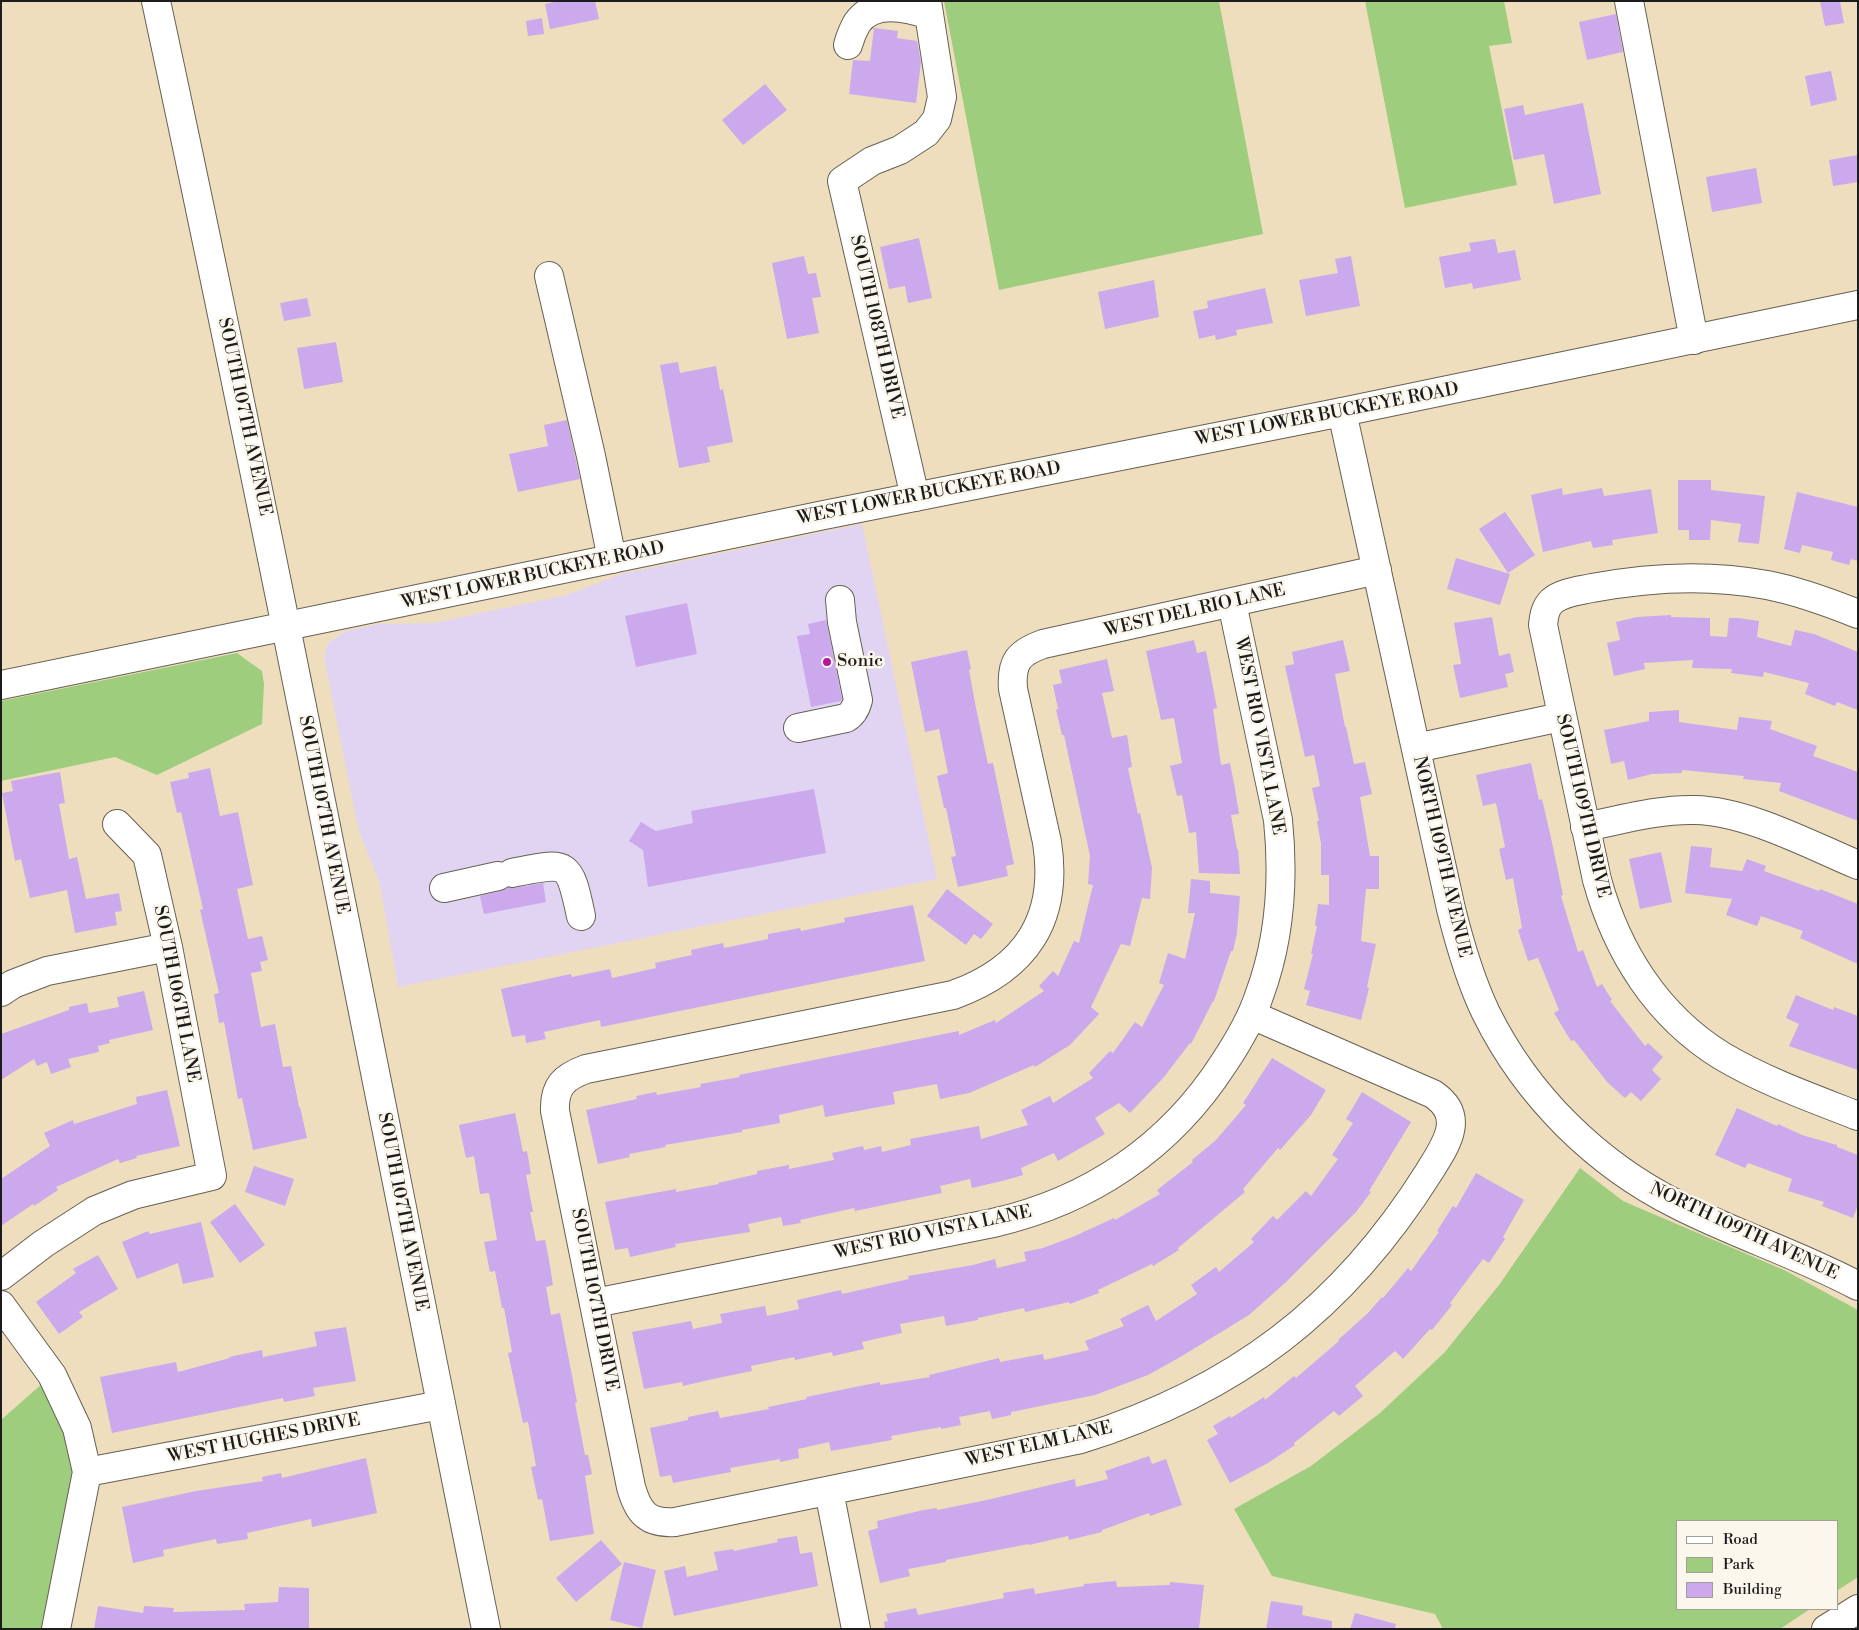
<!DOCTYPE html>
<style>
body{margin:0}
#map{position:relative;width:1859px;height:1630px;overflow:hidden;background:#efdebd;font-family:"Libre Bodoni",serif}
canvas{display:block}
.frame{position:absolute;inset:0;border:2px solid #1c1c1c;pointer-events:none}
.legend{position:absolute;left:1676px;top:1520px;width:162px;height:90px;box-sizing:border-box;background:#fbf7ec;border:1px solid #a29f99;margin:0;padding:6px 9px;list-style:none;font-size:15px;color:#1c1c1c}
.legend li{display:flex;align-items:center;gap:10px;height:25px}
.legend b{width:25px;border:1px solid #a29f99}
</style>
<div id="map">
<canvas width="1859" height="1630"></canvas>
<div class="frame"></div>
<ul class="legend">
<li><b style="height:6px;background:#fff"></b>Road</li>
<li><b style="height:14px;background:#9ece7d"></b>Park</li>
<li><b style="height:14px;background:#cba9ec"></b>Building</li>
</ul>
</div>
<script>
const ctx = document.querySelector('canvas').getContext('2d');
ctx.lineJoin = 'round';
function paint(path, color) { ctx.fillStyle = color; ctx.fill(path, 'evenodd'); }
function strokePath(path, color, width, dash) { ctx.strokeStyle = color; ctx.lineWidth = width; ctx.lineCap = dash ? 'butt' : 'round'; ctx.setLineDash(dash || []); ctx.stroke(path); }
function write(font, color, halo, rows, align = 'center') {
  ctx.font = font + ' "Libre Bodoni",serif'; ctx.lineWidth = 5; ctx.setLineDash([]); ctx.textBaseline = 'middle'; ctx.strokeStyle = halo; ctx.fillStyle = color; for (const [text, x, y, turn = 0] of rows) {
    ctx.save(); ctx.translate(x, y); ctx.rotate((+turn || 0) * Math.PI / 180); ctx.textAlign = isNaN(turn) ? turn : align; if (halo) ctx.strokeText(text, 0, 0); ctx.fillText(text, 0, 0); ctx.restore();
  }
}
paint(new Path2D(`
 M 862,524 L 937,879 L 398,987 L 380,884 L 358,828 L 324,657 L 328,643 L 346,631 L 379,624 L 434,623 L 567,595 L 621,574 Z`), '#e1d4f3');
paint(new Path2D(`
 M 944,1 L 1219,1 L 1263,234 L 999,290 Z
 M 1365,1 L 1504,1 L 1512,43 L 1489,46 L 1517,185 L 1405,208 Z
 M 237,653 L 262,671 L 264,684 L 262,724 L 157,775 L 115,757 L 1,781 L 1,701 Z
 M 1580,1168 L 1623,1201 L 1784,1270 L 1858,1310 L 1858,1577 L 1838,1590 L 1838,1521 L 1678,1521 L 1678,1609 L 1810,1609 L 1780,1629 L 1443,1629 L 1435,1614 L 1272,1576 L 1234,1509 L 1311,1466 L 1380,1413 L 1444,1353 L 1499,1285 Z
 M 52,1375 L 87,1472 L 56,1629 L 1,1629 L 1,1420 Z`), '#9ece7d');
paint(new Path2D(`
 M 559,1 L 595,1 L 599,19 L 550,29 L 545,4 Z
 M 1820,1 L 1840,1 L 1844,23 L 1825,26 Z
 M 1616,14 L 1623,52 L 1587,60 L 1579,22 Z
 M 542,18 L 544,34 L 528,36 L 526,21 Z
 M 874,28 L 898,31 L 897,38 L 917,41 L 921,62 L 916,103 L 849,94 L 853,60 L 870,61 Z
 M 1831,71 L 1837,100 L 1811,106 L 1805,76 Z
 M 765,84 L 787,110 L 743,145 L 722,120 Z
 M 1583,103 L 1601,194 L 1554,204 L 1544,154 L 1514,160 L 1504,109 L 1523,105 L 1525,115 Z
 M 1858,155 L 1858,182 L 1833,186 L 1829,160 Z
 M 1756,168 L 1762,203 L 1712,212 L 1706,177 Z
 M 919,238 L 932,298 L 908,303 L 905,286 L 889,289 L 880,247 Z
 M 1495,239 L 1498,253 L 1515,250 L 1521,280 L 1473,289 L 1472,283 L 1445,288 L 1439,257 L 1471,251 L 1469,243 Z
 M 804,256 L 808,274 L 816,273 L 821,297 L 812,298 L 819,333 L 787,339 L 772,263 Z
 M 1351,256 L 1360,306 L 1306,316 L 1299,280 L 1338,273 L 1335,259 Z
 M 1154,280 L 1159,317 L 1105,329 L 1098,292 Z
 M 1265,288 L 1273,323 L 1236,330 L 1237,335 L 1216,340 L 1215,335 L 1199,339 L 1193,311 L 1208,308 L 1207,301 Z
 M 307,298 L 311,316 L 284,321 L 280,303 Z
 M 336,342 L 343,382 L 304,389 L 297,348 Z
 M 678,362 L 680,373 L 716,366 L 720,390 L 723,389 L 733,442 L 707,447 L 710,462 L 679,468 L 660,365 Z
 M 567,420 L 580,479 L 518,492 L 509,454 L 548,446 L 544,425 Z
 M 1678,480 L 1711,480 L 1711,490 L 1765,496 L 1759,544 L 1738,542 L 1741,524 L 1711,520 L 1710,540 L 1689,540 L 1689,530 L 1678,530 Z
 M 1562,488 L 1563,495 L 1602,488 L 1604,496 L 1651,489 L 1658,533 L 1612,540 L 1613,545 L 1593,548 L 1591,541 L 1543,552 L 1531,495 Z
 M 1797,492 L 1858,507 L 1858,561 L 1851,559 L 1849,565 L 1831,560 L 1833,552 L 1802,545 L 1800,553 L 1784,549 Z
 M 1505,512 L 1535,555 L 1508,573 L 1479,529 Z
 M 1456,558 L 1510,574 L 1500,605 L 1447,589 Z
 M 687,603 L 697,654 L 636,667 L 625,616 Z
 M 1671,615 L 1671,617 L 1710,618 L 1710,636 L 1727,637 L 1729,618 L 1738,618 L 1759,621 L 1757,637 L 1791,646 L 1795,630 L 1814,634 L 1858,652 L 1858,710 L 1837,702 L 1835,706 L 1805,694 L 1809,683 L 1764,672 L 1763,677 L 1731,673 L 1732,669 L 1692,668 L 1693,660 L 1644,663 L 1645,669 L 1614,676 L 1607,643 L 1620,640 L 1616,622 L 1637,617 Z
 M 1492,617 L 1499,656 L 1510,653 L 1514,672 L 1505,674 L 1508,687 L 1460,698 L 1453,665 L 1461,664 L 1454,623 Z
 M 826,620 L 842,699 L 841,701 L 811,707 L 797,636 L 810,634 L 808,624 Z
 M 1194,640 L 1197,653 L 1206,651 L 1217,708 L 1213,709 L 1221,765 L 1230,763 L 1235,789 L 1239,814 L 1231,815 L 1237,849 L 1238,849 L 1240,874 L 1199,873 L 1196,832 L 1189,833 L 1182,795 L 1177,796 L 1170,766 L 1182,763 L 1174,718 L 1161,720 L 1146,651 Z
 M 1343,640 L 1350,671 L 1335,674 L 1345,727 L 1346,727 L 1354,764 L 1365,762 L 1372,794 L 1360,797 L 1370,856 L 1379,856 L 1379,889 L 1366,889 L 1361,941 L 1376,944 L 1367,987 L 1369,988 L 1361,1020 L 1306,1005 L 1310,991 L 1304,989 L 1313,954 L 1311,954 L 1317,926 L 1315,926 L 1318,904 L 1329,905 L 1329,875 L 1321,875 L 1321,844 L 1317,821 L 1319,821 L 1312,788 L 1320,786 L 1314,755 L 1305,757 L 1285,666 L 1294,664 L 1292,652 Z
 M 967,650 L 971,669 L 969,670 L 976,708 L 988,764 L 993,763 L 1014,864 L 1006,866 L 1008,876 L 958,887 L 951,857 L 956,856 L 946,808 L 944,808 L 937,776 L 948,773 L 939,729 L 925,732 L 911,662 Z
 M 1107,659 L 1114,691 L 1102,693 L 1112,738 L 1127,735 L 1132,767 L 1128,768 L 1138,814 L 1140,813 L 1152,868 L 1150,899 L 1142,898 L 1130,946 L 1121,944 L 1091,1007 L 1099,1014 L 1070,1045 L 1035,1067 L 1034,1065 L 969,1093 L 940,1099 L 937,1084 L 893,1092 L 895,1104 L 825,1117 L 823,1105 L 779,1115 L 780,1123 L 742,1130 L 742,1132 L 665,1145 L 666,1147 L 629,1154 L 630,1157 L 598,1164 L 586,1110 L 637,1099 L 636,1096 L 656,1092 L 657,1095 L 701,1087 L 700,1084 L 740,1077 L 739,1075 L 959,1031 L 959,1035 L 995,1020 L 996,1023 L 1044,991 L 1039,986 L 1053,971 L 1058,976 L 1074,941 L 1079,943 L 1093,885 L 1088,884 L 1090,856 L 1064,735 L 1062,735 L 1056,710 L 1058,709 L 1053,685 L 1062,683 L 1059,670 Z
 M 1679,710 L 1679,722 L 1737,730 L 1739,717 L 1772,721 L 1770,729 L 1817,746 L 1813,756 L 1858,772 L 1858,821 L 1779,791 L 1781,783 L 1743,779 L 1744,776 L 1682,770 L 1682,773 L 1652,774 L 1628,780 L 1624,761 L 1611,764 L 1604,730 L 1649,721 L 1649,712 Z
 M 1531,763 L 1539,800 L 1542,799 L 1551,838 L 1563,895 L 1561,896 L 1578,952 L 1583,950 L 1597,987 L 1602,984 L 1612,1000 L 1610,1001 L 1645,1046 L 1648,1043 L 1663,1057 L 1652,1070 L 1661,1079 L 1641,1101 L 1631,1092 L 1625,1098 L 1608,1083 L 1574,1040 L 1571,1041 L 1554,1013 L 1559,1010 L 1538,958 L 1528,961 L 1518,930 L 1522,928 L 1513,878 L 1506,880 L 1499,849 L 1505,847 L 1496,803 L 1483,806 L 1476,775 Z
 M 210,768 L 220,816 L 238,812 L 253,885 L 237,889 L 248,939 L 262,936 L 268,960 L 260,962 L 262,971 L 251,973 L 261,1027 L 275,1024 L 283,1067 L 291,1066 L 299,1107 L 300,1107 L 307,1138 L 253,1150 L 242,1098 L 238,1099 L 224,1022 L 219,1023 L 214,994 L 219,993 L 200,910 L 203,909 L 181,812 L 177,813 L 170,782 L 189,778 L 188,773 Z
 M 60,772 L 65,803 L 59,804 L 69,859 L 77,857 L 86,899 L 119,893 L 122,911 L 115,912 L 117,925 L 75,933 L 67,890 L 30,898 L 21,859 L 15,861 L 2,793 L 13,791 L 11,781 Z
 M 814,789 L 826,853 L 648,887 L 643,850 L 629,841 L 641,822 L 656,831 L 693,823 L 691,811 Z
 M 1691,846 L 1712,848 L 1710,867 L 1742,871 L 1747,859 L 1766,866 L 1764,871 L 1819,891 L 1820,889 L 1858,904 L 1858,964 L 1800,938 L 1803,931 L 1761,916 L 1757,926 L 1726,915 L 1732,899 L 1685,893 Z
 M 1661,852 L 1672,902 L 1640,909 L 1629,859 Z
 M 1191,879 L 1210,881 L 1210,893 L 1240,896 L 1237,933 L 1233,951 L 1231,951 L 1214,1001 L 1213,1001 L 1191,1044 L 1190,1043 L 1164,1077 L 1130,1113 L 1119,1103 L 1095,1118 L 1105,1134 L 1058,1161 L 1054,1153 L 1021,1168 L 1023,1175 L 1006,1180 L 972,1188 L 970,1179 L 940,1186 L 942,1193 L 855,1211 L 854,1208 L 800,1220 L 801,1223 L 783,1226 L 781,1217 L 748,1224 L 750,1232 L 675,1244 L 676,1247 L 630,1257 L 628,1248 L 615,1250 L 605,1202 L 676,1189 L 676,1192 L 719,1184 L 718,1183 L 757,1174 L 757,1171 L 789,1165 L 789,1169 L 834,1160 L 832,1153 L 863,1146 L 864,1150 L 881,1146 L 882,1152 L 911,1145 L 910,1139 L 979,1126 L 981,1139 L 1028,1125 L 1021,1110 L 1050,1096 L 1053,1103 L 1093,1078 L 1089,1073 L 1110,1051 L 1113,1053 L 1135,1022 L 1142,1027 L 1164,985 L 1159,983 L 1168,953 L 1185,959 L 1195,913 L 1188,913 Z
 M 543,883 L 546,902 L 484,914 L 480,896 L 501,891 L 508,888 L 515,888 Z
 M 947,889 L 993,924 L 981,939 L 974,934 L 966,945 L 927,916 Z
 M 913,905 L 925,961 L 601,1027 L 600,1020 L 544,1032 L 546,1039 L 526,1043 L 525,1035 L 512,1037 L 501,989 L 571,974 L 572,977 L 610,969 L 612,978 L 656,968 L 655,963 L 692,955 L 691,950 L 723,943 L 724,948 L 768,939 L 768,934 L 800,928 L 801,931 L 845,922 L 844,918 Z
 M 144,991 L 153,1030 L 109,1040 L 110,1043 L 98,1046 L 99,1052 L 68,1059 L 71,1067 L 51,1074 L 47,1062 L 37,1066 L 34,1059 L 1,1080 L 1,1034 L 69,1010 L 69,1007 L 87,1003 L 89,1013 L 119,1007 L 117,997 Z
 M 1796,995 L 1833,1010 L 1834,1007 L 1858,1016 L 1858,1070 L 1789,1046 L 1799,1024 L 1786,1018 Z
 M 1272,1058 L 1326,1090 L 1311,1115 L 1280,1150 L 1278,1148 L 1243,1189 L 1245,1192 L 1178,1248 L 1179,1250 L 1153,1266 L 1152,1264 L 1098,1290 L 1099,1293 L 1070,1304 L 1069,1302 L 1025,1312 L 1024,1308 L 978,1318 L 978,1320 L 946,1326 L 944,1316 L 900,1324 L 902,1333 L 862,1342 L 864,1349 L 833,1356 L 832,1352 L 795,1360 L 794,1357 L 751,1366 L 752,1371 L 713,1379 L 683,1386 L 682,1382 L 644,1389 L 632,1332 L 691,1321 L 693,1329 L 722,1323 L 720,1314 L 765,1306 L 767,1316 L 799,1309 L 797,1300 L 841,1290 L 842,1294 L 909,1279 L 908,1276 L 973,1265 L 995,1259 L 997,1268 L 1026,1261 L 1024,1252 L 1043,1248 L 1075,1236 L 1114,1218 L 1115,1220 L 1160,1194 L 1157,1190 L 1193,1162 L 1192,1160 L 1216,1140 L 1246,1105 L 1243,1103 Z
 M 167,1090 L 180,1146 L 136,1156 L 137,1158 L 120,1163 L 118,1159 L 56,1187 L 58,1190 L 34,1206 L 33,1204 L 1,1226 L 1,1179 L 50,1146 L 44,1133 L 73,1120 L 74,1124 L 137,1104 L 136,1097 Z
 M 1362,1092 L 1411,1122 L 1369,1191 L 1371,1192 L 1356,1212 L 1285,1283 L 1249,1315 L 1182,1356 L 1148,1375 L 1095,1395 L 1011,1412 L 1011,1415 L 992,1419 L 990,1411 L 959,1417 L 961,1425 L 941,1429 L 941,1427 L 891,1436 L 892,1440 L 831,1451 L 829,1442 L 798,1449 L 799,1458 L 780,1462 L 780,1459 L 730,1468 L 731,1472 L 673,1483 L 671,1475 L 660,1477 L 650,1428 L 688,1420 L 688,1417 L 718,1411 L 720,1418 L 769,1409 L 768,1407 L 807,1399 L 806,1397 L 880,1382 L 880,1385 L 930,1377 L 929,1375 L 999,1358 L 1000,1362 L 1043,1354 L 1044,1360 L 1089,1350 L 1085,1341 L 1124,1326 L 1120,1319 L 1148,1305 L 1156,1321 L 1197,1294 L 1191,1285 L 1216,1267 L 1219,1272 L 1254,1242 L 1251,1239 L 1273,1216 L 1277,1220 L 1306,1191 L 1311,1196 L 1338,1159 L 1332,1155 L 1353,1123 L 1346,1119 Z
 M 1737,1108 L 1777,1126 L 1778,1124 L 1802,1135 L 1837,1145 L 1837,1147 L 1858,1155 L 1858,1205 L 1853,1218 L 1822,1206 L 1824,1202 L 1788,1191 L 1792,1179 L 1748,1163 L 1745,1168 L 1715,1155 Z
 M 515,1113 L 523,1152 L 527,1151 L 531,1174 L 526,1175 L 533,1212 L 530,1212 L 536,1241 L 545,1240 L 549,1260 L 553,1285 L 546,1287 L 551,1315 L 560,1313 L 577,1402 L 575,1403 L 585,1455 L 588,1455 L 592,1474 L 585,1476 L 594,1534 L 550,1541 L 542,1499 L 538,1500 L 531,1467 L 536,1466 L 528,1422 L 523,1423 L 508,1353 L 512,1352 L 504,1308 L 502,1308 L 495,1271 L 490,1272 L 484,1242 L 497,1240 L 489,1193 L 480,1194 L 474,1156 L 466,1158 L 459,1125 Z
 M 254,1166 L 294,1179 L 285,1206 L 245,1192 Z
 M 1476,1173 L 1524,1200 L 1503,1237 L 1505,1239 L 1489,1263 L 1483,1259 L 1450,1303 L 1452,1305 L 1432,1330 L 1430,1329 L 1403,1359 L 1395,1351 L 1355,1386 L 1363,1396 L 1339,1416 L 1334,1411 L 1294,1443 L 1295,1445 L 1268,1463 L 1230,1483 L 1207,1440 L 1218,1434 L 1213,1426 L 1230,1416 L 1231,1418 L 1264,1397 L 1265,1400 L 1294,1376 L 1296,1378 L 1339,1341 L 1338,1340 L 1368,1313 L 1382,1297 L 1383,1298 L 1408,1268 L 1411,1271 L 1439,1232 L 1437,1231 L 1453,1206 L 1456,1208 Z
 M 235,1204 L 265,1245 L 240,1263 L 210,1222 Z
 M 201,1222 L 214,1277 L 183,1284 L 178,1263 L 137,1279 L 122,1242 L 148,1231 L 150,1234 Z
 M 98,1255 L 118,1289 L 79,1312 L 83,1317 L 59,1334 L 36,1302 L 76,1273 L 73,1269 Z
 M 346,1327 L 356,1381 L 313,1388 L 315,1396 L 284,1402 L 283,1398 L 112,1433 L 100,1377 L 176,1362 L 178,1372 L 230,1358 L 229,1357 L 262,1350 L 263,1357 L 317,1346 L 314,1332 Z
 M 1149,1456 L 1152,1464 L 1166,1459 L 1182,1505 L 1150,1516 L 1149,1513 L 1102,1530 L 1102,1532 L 1069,1540 L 1068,1536 L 1029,1545 L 1029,1544 L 946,1560 L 946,1562 L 908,1569 L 910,1576 L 880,1583 L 868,1531 L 878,1528 L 877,1521 L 923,1510 L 937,1508 L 937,1510 L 987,1500 L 1075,1479 L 1076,1487 L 1108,1479 L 1105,1471 Z
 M 366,1458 L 377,1513 L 312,1527 L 311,1519 L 247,1533 L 248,1539 L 217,1544 L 216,1539 L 163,1550 L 164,1556 L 133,1563 L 122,1507 L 196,1491 L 263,1481 L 262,1477 L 281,1473 L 282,1478 Z
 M 797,1536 L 800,1554 L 812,1552 L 818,1586 L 674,1616 L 664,1571 L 685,1566 L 687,1577 L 718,1570 L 714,1552 L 733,1549 L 734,1551 L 778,1542 L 777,1539 Z
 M 601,1540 L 622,1564 L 576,1602 L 556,1578 Z
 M 624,1562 L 656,1570 L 642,1628 L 610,1620 Z
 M 1116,1581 L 1117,1587 L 1170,1585 L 1170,1582 L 1204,1585 L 1199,1629 L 885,1629 L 884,1622 L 888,1621 L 886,1614 L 916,1608 L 918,1615 L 1004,1598 L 1003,1593 L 1034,1588 L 1035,1594 L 1084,1586 L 1084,1584 Z
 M 279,1587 L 309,1588 L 309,1629 L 94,1629 L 98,1606 L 143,1613 L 144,1606 L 174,1608 L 173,1612 L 245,1610 L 244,1604 L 278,1602 Z
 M 1271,1601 L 1303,1606 L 1302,1615 L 1332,1621 L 1332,1629 L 1266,1629 Z
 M 1355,1613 L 1396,1624 L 1395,1629 L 1350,1629 Z`), '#cba9ec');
const minor = new Path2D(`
 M 1629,1 L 1694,340
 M 848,45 C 850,38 853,30 857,23 C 873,0 906,7 929,15
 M 549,276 L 591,456 L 612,559
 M 1342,412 L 1451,909 C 1460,945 1470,980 1486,1013 C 1527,1096 1596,1164 1678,1205 C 1737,1235 1800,1255 1858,1286
 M 915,497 L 842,181 L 872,161 L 900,150 L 926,133 L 937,119 L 942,97 L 927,1
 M 1858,614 C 1828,602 1798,591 1767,585 C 1709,574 1650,577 1592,588 C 1579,591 1563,592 1552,601 C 1545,608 1544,616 1543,625 L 1597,880 C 1617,952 1657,1016 1722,1056 C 1764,1081 1812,1098 1858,1116
 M 798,728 L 846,718 C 853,714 856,708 858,700 L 842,622 L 840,600
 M 1416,748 L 1561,717
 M 1585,827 C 1621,820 1658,809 1695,810 C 1747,811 1810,845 1858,865
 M 512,873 C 568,862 569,859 581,916
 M 444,888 L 498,876
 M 1,992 L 13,984 L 47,971 L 168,947
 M 1252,1015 L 1433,1094 C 1467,1117 1445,1146 1429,1172 C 1343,1309 1235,1391 1081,1439 L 675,1522 C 647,1524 638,1512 631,1487 L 555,1111 C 554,1086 564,1077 586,1069 L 953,995 C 1026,969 1059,919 1047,842 L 1013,689 C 1011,662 1018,653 1043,644 L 1377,570
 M 1,1276 L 43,1244 L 94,1211 L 133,1195 L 212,1176 L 168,947 L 147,855 L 117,824
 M 595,1303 L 993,1223 C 1090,1201 1170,1147 1224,1063 C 1238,1042 1251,1020 1259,996 C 1280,940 1284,879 1278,820 L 1232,603
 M 1,1305 L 52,1375 L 77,1428 L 87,1472 L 56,1629
 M 87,1472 L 441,1405
 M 829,1491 L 856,1629
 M 1826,1629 L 1858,1609`);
const major = new Path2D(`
 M 156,1 C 272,542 377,1086 486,1629
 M 1,685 L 824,515 L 1342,412 L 1858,305`);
strokePath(minor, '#666054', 30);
strokePath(major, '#666054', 30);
strokePath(minor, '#fff', 28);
strokePath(major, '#fff', 28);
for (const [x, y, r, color] of [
 [827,662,5,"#b5179e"]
]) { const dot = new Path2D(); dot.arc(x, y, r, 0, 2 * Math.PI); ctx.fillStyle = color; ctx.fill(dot); strokePath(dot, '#fbf7ec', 2); }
write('18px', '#1c1c1c', '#fbf7ec', [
 ["SOUTH 108TH DRIVE",876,327,77],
 ["WEST LOWER BUCKEYE ROAD",1327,415,-11],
 ["SOUTH 107TH AVENUE",244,417,78],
 ["WEST LOWER BUCKEYE ROAD",929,494,-11],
 ["WEST LOWER BUCKEYE ROAD",533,576,-12],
 ["WEST DEL RIO LANE",1195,611,-13],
 ["WEST RIO VISTA LANE",1259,736,79],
 ["SOUTH 109TH DRIVE",1582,806,77],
 ["SOUTH 107TH AVENUE",323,815,79],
 ["NORTH 109TH AVENUE",1441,857,77],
 ["SOUTH 106TH LANE",176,994,79],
 ["SOUTH 107TH AVENUE",402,1212,79],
 ["NORTH 109TH AVENUE",1744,1232,25],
 ["WEST RIO VISTA LANE",933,1233,-12],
 ["SOUTH 107TH DRIVE",594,1300,79],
 ["WEST HUGHES DRIVE",264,1439,-11],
 ["WEST ELM LANE",1039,1445,-13]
]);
write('18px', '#1c1c1c', '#fbf7ec', [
 ["Sonic",837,662]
], 'left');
</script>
